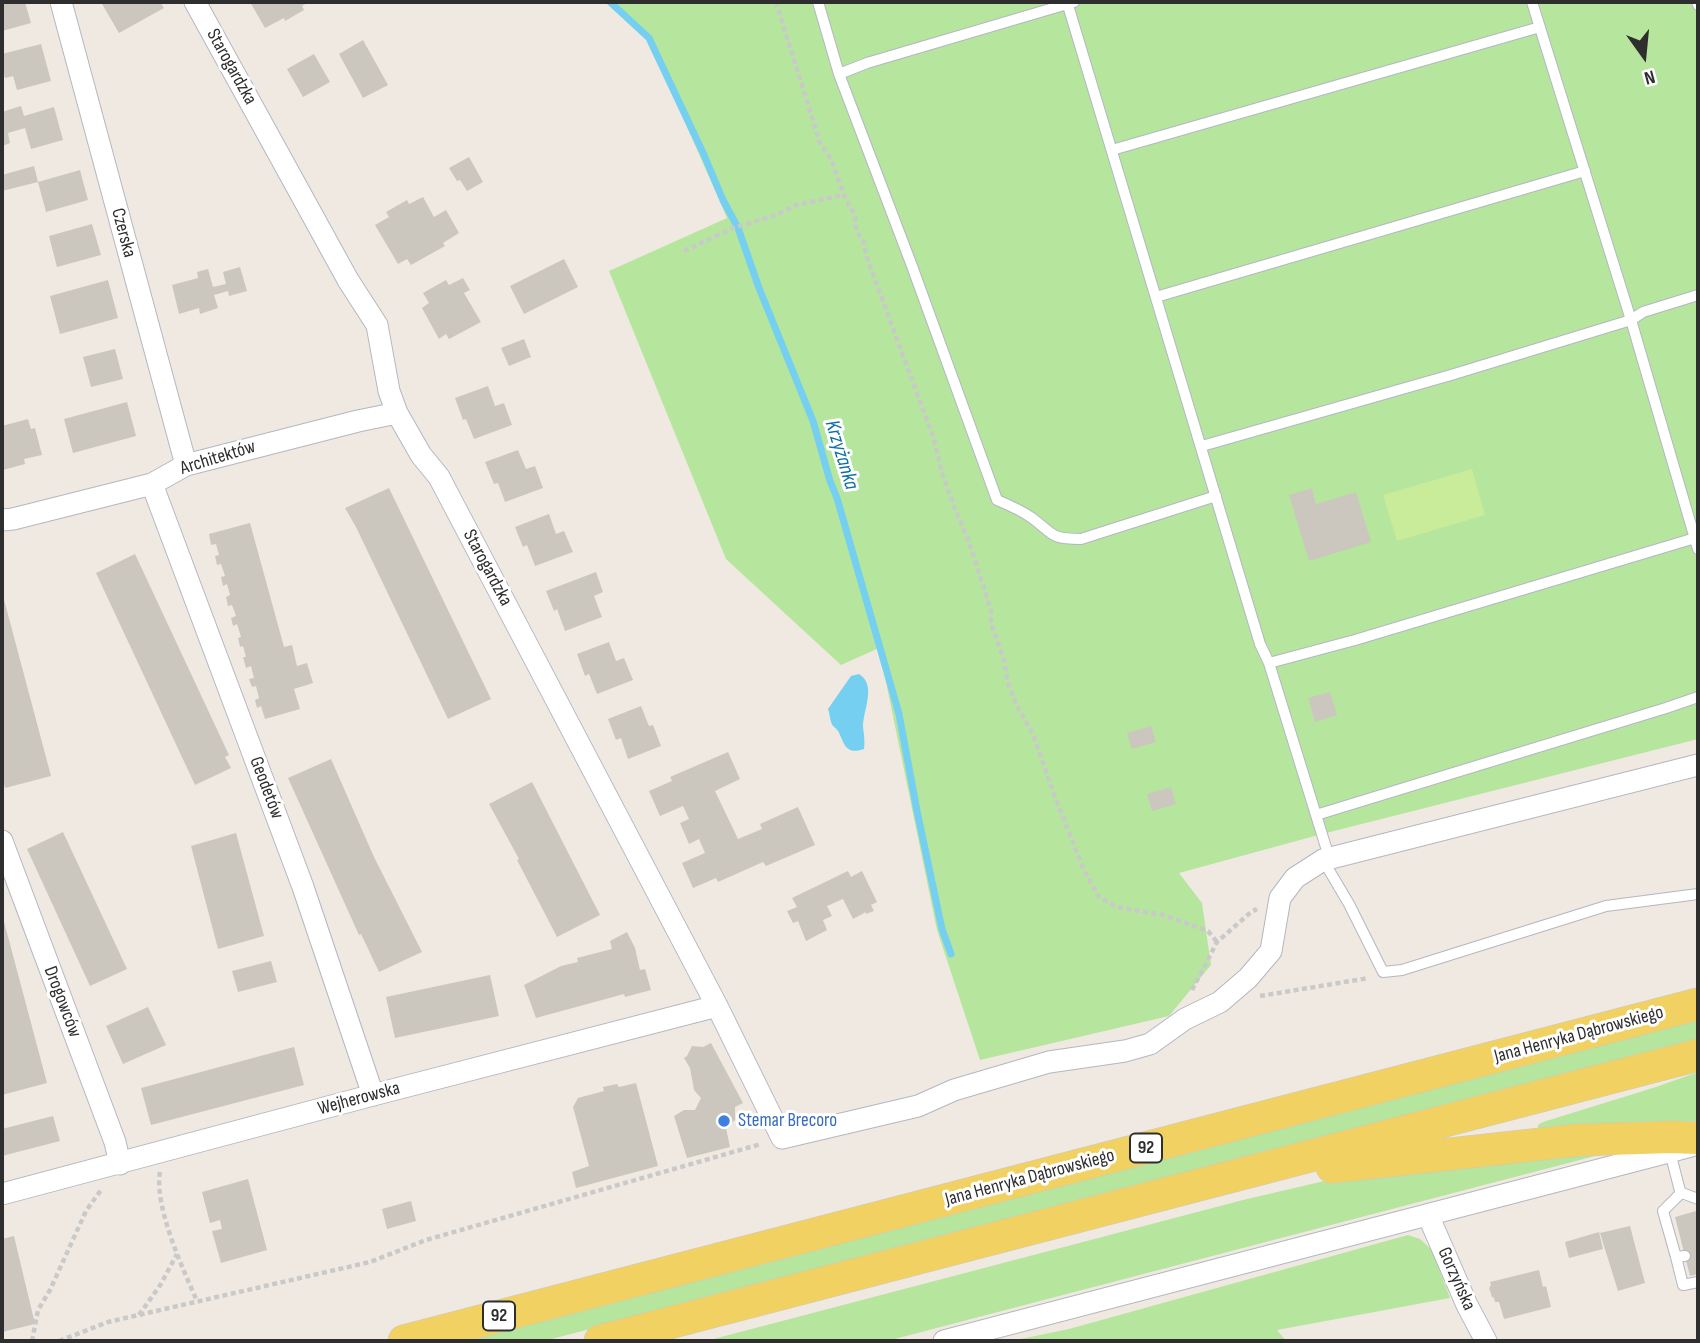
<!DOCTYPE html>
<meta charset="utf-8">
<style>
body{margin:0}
#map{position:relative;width:1700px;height:1343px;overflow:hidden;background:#efe9e1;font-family:"Sofia Sans Condensed",sans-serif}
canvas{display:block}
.frame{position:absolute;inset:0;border:4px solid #2e2e2e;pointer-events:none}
.north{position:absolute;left:1609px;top:21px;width:70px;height:70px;-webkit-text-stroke:5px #fff;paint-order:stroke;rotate:165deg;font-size:19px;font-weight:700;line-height:28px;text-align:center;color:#2e2e2e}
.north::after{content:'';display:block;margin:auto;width:24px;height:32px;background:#2e2e2e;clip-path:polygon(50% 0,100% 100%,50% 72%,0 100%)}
</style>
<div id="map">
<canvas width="1700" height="1343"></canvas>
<div class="frame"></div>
<div class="north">N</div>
</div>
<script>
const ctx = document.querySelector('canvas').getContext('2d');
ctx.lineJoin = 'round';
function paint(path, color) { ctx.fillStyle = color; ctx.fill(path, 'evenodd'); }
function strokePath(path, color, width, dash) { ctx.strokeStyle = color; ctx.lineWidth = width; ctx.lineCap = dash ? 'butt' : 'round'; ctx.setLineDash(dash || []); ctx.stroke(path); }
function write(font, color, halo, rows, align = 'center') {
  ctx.font = font + ' "Sofia Sans Condensed",sans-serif'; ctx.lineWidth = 6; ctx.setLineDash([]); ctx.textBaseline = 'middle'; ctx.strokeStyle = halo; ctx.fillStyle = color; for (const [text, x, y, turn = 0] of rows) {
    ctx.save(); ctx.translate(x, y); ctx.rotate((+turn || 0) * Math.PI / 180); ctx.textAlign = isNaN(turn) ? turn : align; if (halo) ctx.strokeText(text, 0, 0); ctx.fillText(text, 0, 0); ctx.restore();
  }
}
paint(new Path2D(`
 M 605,2 L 1698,2 L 1698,739 L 1322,834 L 1179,873 L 1202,903 L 1211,965 L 1169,1016 L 980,1060 L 937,930 L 879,648 L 841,665 L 726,559 L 609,271 L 727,218 L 649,40 Z
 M 1698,1018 L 1698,1040 L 544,1341 L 458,1341 Z
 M 1698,1072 L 1698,1121 L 1540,1130 L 1538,1127 L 1538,1125 L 1543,1122 L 1656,1087 Z
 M 1618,1150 L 887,1341 L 706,1341 L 1243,1200 L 1333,1179 Z
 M 1408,1235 L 1420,1239 L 1432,1250 L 1450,1298 L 1277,1330 L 1286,1341 L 1011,1341 L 1069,1329 Z`), '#b6e59e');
paint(new Path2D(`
 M 1472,469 L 1485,515 L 1397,541 L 1383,495 Z`), '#c9ec9a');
paint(new Path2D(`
 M 859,674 C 877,685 863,710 863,727 C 864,735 865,741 864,749 C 844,756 844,741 838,731 C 837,729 835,728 833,726 C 830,722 830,714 828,709 L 851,676 Z`), '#75cff0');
strokePath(new Path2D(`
 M 610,2 L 649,38 L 704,155 L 723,200 L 738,228 L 759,288 L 813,421 L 830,481 L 837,498 L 899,714 L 917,811 L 942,929 L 951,954`), '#75cff0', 7);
paint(new Path2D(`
 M 2,2 L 25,2 L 31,23 L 2,31 Z
 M 106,2 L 160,2 L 164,8 L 119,33 L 102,4 Z
 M 250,2 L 309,2 L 302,6 L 304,10 L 285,21 L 284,18 L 265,28 Z
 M 363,40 L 388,85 L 363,98 L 339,54 Z
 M 41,44 L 51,81 L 17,90 L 13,76 L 5,78 L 2,67 L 2,54 Z
 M 314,54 L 330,82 L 303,97 L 287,69 Z
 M 21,106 L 24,116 L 54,107 L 63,140 L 31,149 L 25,128 L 8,133 L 10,143 L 2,146 L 2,112 Z
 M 469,157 L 483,182 L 467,191 L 460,180 L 457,181 L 449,168 Z
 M 34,166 L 38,182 L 2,191 L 2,175 Z
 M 80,170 L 88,200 L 46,212 L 38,182 Z
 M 423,197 L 434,217 L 446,210 L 459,233 L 443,243 L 445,246 L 411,265 L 407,259 L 398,264 L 375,225 L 389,217 L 386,212 L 407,200 L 409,204 Z
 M 92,224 L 101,255 L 57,267 L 49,236 Z
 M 564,259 L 578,287 L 524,314 L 510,286 Z
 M 240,267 L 247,291 L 229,296 L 228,291 L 214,295 L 218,308 L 200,314 L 199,308 L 179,314 L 172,285 L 198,278 L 197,272 L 208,269 L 213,287 L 226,284 L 223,272 Z
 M 463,278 L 470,290 L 464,293 L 481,322 L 449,339 L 446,334 L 439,339 L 422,308 L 429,303 L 423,293 L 446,280 L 449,285 Z
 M 108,280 L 118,318 L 60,334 L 50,296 Z
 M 524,339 L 531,357 L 509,366 L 501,348 Z
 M 115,349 L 123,379 L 91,387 L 83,357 Z
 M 488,386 L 495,406 L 504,403 L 512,425 L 474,439 L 466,419 L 463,420 L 455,398 Z
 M 127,402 L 136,436 L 73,453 L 64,419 Z
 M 28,419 L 31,429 L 35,428 L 42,455 L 24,459 L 25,464 L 3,470 L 2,426 Z
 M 518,450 L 526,469 L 535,466 L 543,488 L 505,502 L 498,483 L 494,484 L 485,462 Z
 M 389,488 L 491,699 L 448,719 L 356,527 L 345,508 Z
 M 1312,488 L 1316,504 L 1356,492 L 1371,542 L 1309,561 L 1289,495 Z
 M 549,514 L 556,534 L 564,531 L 573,552 L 535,566 L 527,545 L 523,547 L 515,527 Z
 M 250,523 L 284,647 L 292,645 L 297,666 L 307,663 L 313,683 L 294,689 L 300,709 L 265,719 L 261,706 L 257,708 L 255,700 L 259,698 L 256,686 L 252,687 L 249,679 L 254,678 L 251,666 L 246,668 L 243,657 L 246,657 L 243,646 L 240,647 L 238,638 L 241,637 L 237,624 L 233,626 L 231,618 L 236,616 L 232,605 L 228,606 L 226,597 L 230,595 L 227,584 L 223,586 L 221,577 L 225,576 L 221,564 L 217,565 L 215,556 L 219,555 L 216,544 L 211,545 L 209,534 Z
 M 135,554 L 229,755 L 225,757 L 231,768 L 195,785 L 96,573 Z
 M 596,572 L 603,592 L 594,596 L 602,617 L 565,631 L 557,609 L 554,611 L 546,591 Z
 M 2,592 L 51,776 L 5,788 L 2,777 Z
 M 609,642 L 616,661 L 624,658 L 633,680 L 597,694 L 589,674 L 585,676 L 577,654 Z
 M 1330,692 L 1337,715 L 1315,722 L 1308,698 Z
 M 641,706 L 649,726 L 653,725 L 661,746 L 628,759 L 621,738 L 616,740 L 608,719 Z
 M 1151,726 L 1156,742 L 1132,749 L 1127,733 Z
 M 728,752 L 740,779 L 715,791 L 738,839 L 762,829 L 760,824 L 798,807 L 815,845 L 766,866 L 763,862 L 718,882 L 716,878 L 693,888 L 682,863 L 705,853 L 699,839 L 689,844 L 680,823 L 689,819 L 683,806 L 660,816 L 649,791 L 672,781 L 670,777 Z
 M 331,759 L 374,857 L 422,952 L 379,972 L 361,934 L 359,935 L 288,778 Z
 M 532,782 L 600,915 L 557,937 L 517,860 L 519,859 L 489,804 Z
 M 1171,787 L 1176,804 L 1152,811 L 1147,794 Z
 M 63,832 L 127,969 L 90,986 L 27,849 Z
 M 236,833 L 264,936 L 218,949 L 191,846 Z
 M 848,871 L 851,877 L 862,871 L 877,902 L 871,905 L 874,911 L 866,914 L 866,912 L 853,919 L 843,899 L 827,906 L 832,916 L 823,920 L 827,930 L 806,941 L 798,921 L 793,923 L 787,911 L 797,907 L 792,898 Z
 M 2,914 L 47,1083 L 2,1095 Z
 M 627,932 L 635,948 L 640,970 L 645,969 L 651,990 L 625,997 L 624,994 L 536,1018 L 524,985 L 561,966 L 578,962 L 577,958 L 612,949 L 610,941 Z
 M 271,961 L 277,982 L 238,992 L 232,971 Z
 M 490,975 L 499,1016 L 395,1038 L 386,997 Z
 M 148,1007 L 166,1045 L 123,1064 L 106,1026 Z
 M 711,1043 L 743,1103 L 735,1107 L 735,1120 L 726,1128 L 730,1147 L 687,1158 L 674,1116 L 684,1110 L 695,1110 L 701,1098 L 694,1090 L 690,1068 L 684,1058 L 687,1056 L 692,1046 L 703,1047 Z
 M 294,1047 L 304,1085 L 151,1125 L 141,1088 Z
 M 636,1083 L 658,1166 L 576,1188 L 572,1172 L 589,1166 L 573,1107 L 578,1098 L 604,1091 L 603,1087 L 617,1084 L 619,1087 Z
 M 53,1116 L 60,1141 L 2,1156 L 2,1129 Z
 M 248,1179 L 267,1250 L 221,1263 L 212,1231 L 222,1229 L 220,1220 L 210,1223 L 202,1192 Z
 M 411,1201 L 416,1221 L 387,1229 L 382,1209 Z
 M 1696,1211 L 1698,1218 L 1698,1274 L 1690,1276 L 1675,1217 Z
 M 1630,1226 L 1645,1283 L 1618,1291 L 1600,1233 Z
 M 1599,1232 L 1603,1249 L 1569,1258 L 1565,1242 Z
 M 14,1236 L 35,1324 L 2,1332 L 2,1239 Z
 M 1539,1270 L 1543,1287 L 1546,1286 L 1551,1307 L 1504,1319 L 1499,1302 L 1495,1302 L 1494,1298 L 1492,1297 L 1489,1288 L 1491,1285 L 1490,1282 Z`), '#cbc7bf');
const lane = new Path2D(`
 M 818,2 L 839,74 L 912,266 L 997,500 C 1009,505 1021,510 1032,518 C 1054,534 1049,539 1081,539 L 1216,496
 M 1067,2 L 1260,644 L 1269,663 L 1329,857
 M 1532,2 L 1631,320 L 1698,549
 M 1697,2 L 1698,5
 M 839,74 L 867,63 L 1074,2
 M 1112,150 L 1540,27
 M 1156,297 L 1585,171
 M 1202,446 L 1451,375 L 1631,320 L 1643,312 L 1698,295
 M 1269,663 L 1355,640 L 1695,538
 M 1316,815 L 1666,708 L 1698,697
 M 1323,860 L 1349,904 L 1383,972 L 1402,970 L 1606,906 L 1698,894
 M 1670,1152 L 1680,1191
 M 1685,1256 L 1676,1257 L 1663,1211 L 1680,1194 L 1680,1191 L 1682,1193 L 1698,1199
 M 1676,1257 L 1683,1285 L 1698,1282`);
const street = new Path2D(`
 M 61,2 L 186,465
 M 195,2 L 348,280 L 377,325 L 389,391 L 397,413 L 421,455 L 439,477 L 717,1006 L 782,1138 L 918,1106 L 954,1090 L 1049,1062 L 1125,1051 L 1150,1044 L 1185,1019 L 1220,1002 L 1248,978 L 1271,951 L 1280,898 L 1295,878 L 1323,860 L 1698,765
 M 152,484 L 303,887 L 373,1095
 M 2,520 L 13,519 L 152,484 L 186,465 L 358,421 L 397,413
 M 2,841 L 115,1142 L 120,1164
 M 2,1194 L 373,1095 L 717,1006
 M 1428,1215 L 1467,1305 L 1486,1341
 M 944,1341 L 1691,1146`);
const primary = new Path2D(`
 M 1332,1167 L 1578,1140 L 1671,1137 L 1698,1138
 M 404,1341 L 1698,1004
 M 600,1341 L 1698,1055`);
strokePath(lane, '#b4b7c1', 12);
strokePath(street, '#b4b7c1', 23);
strokePath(primary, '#c9c9c9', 33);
strokePath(new Path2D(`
 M 776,2 L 820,143 L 831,159 L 844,195 L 855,216 L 856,230 L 863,241 L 867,258 L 934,439 L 942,473 L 955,509 L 969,542 L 991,610 L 991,623 L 1004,660 L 1008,683 L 1017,706 L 1033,734 L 1055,797 L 1083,868 L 1099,897 L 1116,907 L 1163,915 L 1208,931 L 1217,942
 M 684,251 L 733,228 L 776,215 L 796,205 L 844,195
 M 1192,990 L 1217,942 L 1251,912 L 1257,909
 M 1260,996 L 1369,978
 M 160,1172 C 154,1207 183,1269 197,1301
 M 139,1315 L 161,1284 L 177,1254
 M 32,1341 L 38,1310 L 50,1290 L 86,1211 L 101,1190
 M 59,1341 L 108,1322 L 370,1262 L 426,1240 L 761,1144`), '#c9c9c9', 4.5, [5, 3.5]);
strokePath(lane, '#fff', 10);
strokePath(street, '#fff', 21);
strokePath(primary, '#f2d163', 32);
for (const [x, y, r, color] of [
 [724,1121,7,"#3f7fe0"]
]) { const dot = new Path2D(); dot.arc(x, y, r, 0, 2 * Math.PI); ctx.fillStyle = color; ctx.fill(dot); strokePath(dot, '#fff', 2.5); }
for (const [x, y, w] of [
 [1146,1148,32],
 [499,1316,32]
]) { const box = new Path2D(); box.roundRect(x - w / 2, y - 14.5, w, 29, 5); ctx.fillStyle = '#fff'; ctx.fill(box); strokePath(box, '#2e2e2e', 2); }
write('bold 18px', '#2e2e2e', null, [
 ["92",1146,1148],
 ["92",499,1316]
]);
write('19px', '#2e2e2e', '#fff', [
 ["Starogardzka",231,67,61],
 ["Czerska",123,233,75],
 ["Architektów",218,458,-17],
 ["Starogardzka",487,568,62],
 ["Geodetów",266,788,69],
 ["Drogowców",62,1002,69],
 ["Jana Henryka Dąbrowskiego",1579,1035,-15],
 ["Wejherowska",359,1099,-15],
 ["Jana Henryka Dąbrowskiego",1030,1178,-15],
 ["Gorzyńska",1456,1279,66]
]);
write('19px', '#366cbe', '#fff', [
 ["Stemar Brecoro",738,1121]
], 'left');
write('italic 21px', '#0d6fa3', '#fff', [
 ["Krzyżanka",841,455,73]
]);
</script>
